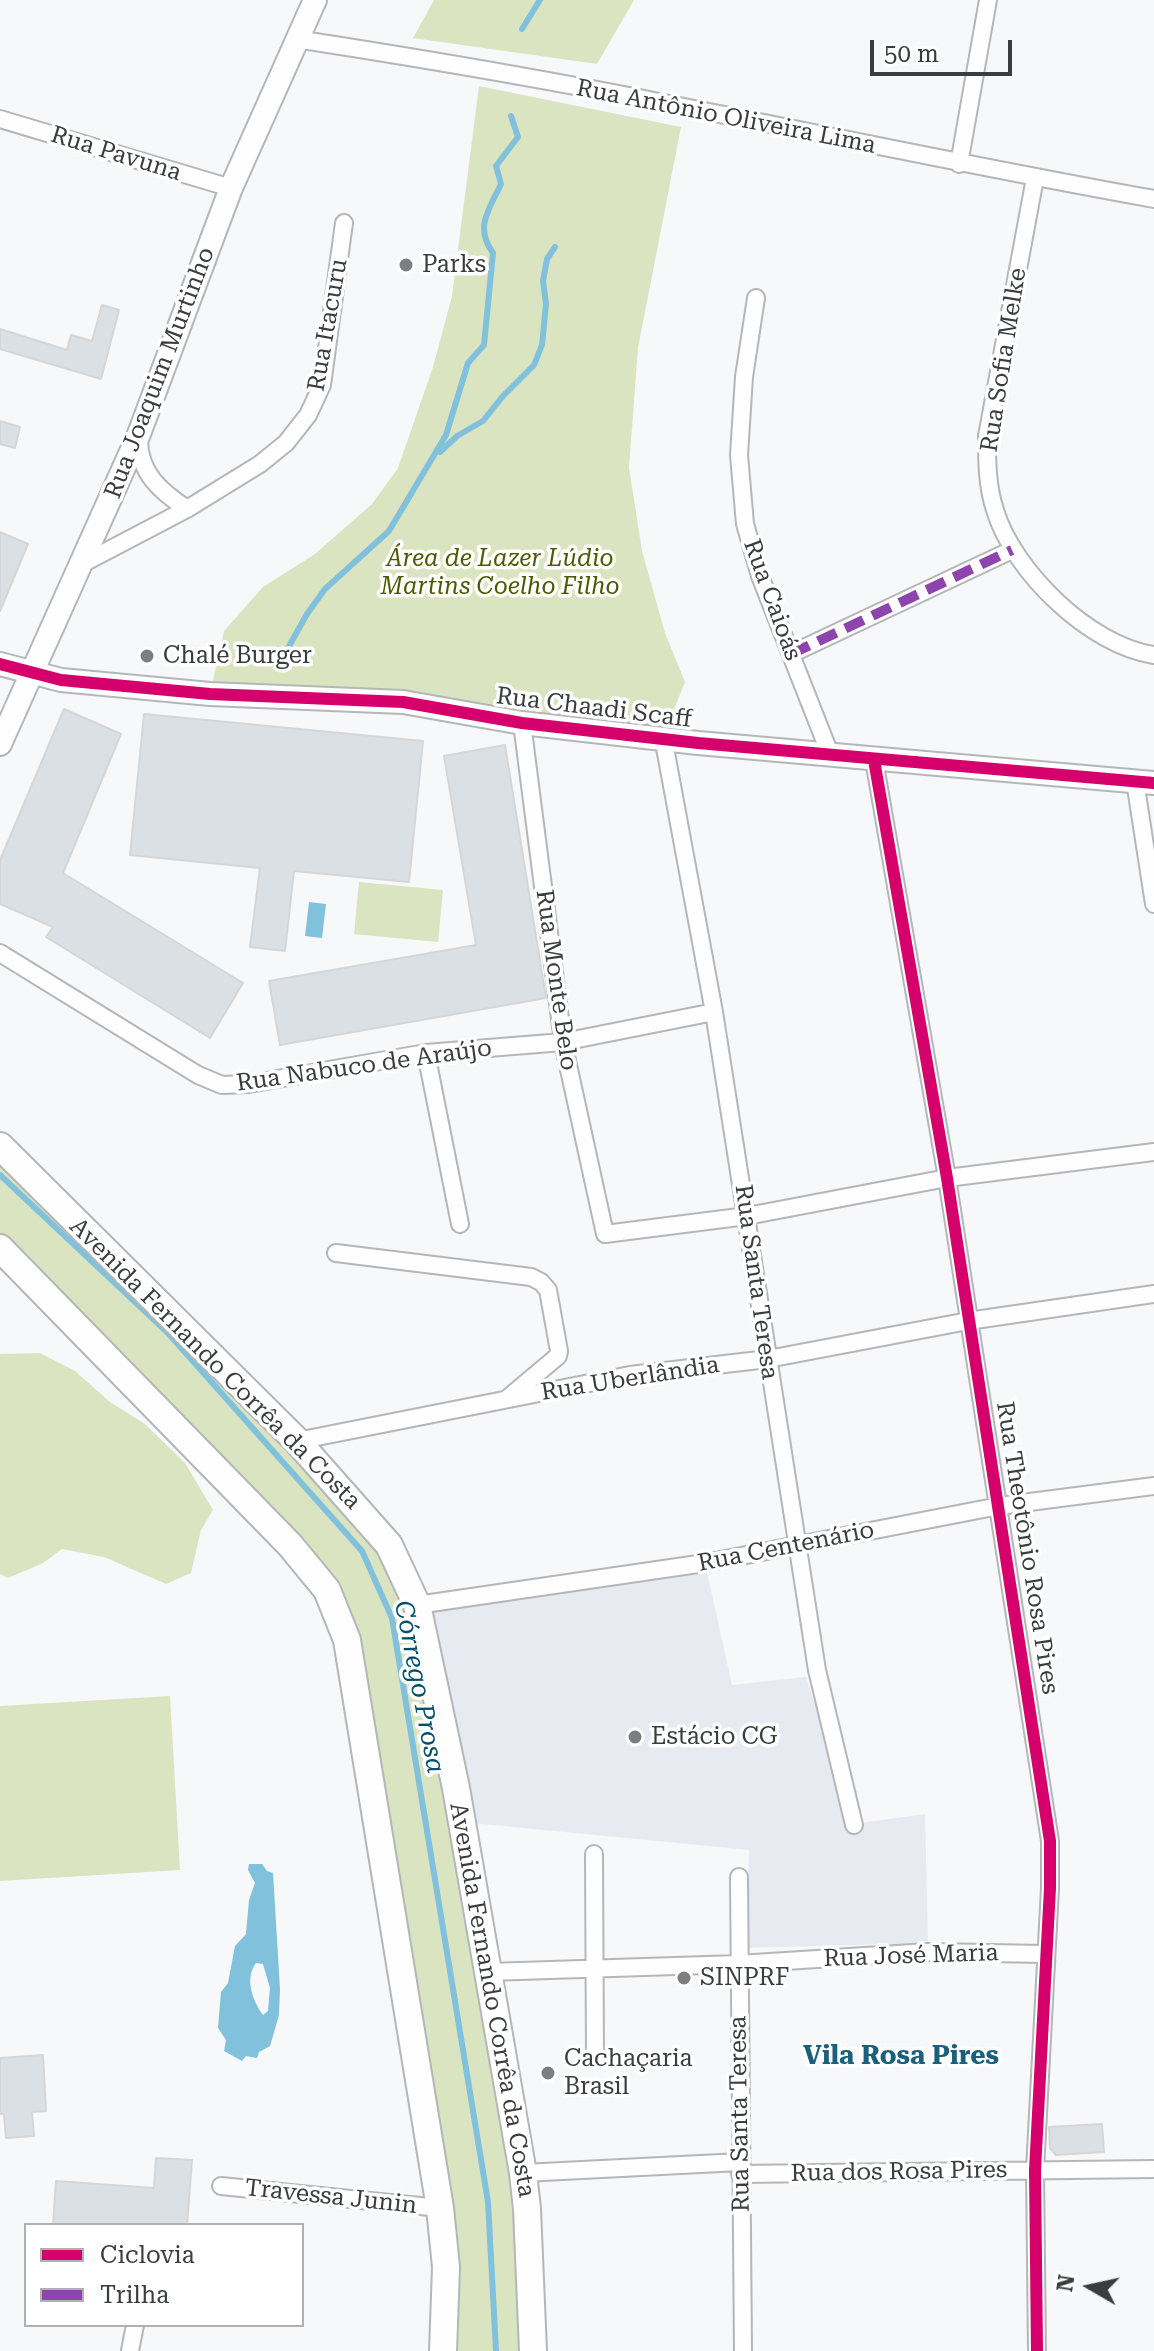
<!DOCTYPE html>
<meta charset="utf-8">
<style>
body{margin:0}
#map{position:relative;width:1154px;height:2351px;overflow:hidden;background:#f6f8fa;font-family:"Roboto Serif",serif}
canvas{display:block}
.legend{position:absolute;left:24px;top:2223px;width:280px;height:104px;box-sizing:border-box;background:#fff;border:2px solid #b1b1b1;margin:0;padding:10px 14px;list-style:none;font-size:24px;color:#3b3c3d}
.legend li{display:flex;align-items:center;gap:16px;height:40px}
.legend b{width:40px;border:2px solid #b1b1b1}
.north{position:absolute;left:1050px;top:2247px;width:80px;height:80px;-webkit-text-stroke:6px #fff;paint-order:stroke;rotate:279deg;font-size:22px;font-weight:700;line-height:32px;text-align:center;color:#3b3c3d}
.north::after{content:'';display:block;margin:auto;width:28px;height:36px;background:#3b3c3d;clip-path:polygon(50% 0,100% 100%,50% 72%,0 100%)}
.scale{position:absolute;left:870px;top:40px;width:142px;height:36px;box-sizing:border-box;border:4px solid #3b3c3d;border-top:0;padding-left:10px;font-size:24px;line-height:28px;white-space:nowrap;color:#3b3c3d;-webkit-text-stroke:6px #fff;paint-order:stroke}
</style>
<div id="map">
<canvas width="1154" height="2351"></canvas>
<ul class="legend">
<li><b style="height:10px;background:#d6006c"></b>Ciclovia</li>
<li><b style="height:10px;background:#8e44ad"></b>Trilha</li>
</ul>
<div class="north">N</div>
<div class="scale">50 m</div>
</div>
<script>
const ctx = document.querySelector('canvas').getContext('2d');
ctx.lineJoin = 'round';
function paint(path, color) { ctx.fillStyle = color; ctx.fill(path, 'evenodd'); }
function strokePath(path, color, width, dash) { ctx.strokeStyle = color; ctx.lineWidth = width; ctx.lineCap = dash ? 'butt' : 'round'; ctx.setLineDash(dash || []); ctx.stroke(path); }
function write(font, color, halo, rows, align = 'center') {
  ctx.font = font + ' "Roboto Serif",serif'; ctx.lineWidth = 7; ctx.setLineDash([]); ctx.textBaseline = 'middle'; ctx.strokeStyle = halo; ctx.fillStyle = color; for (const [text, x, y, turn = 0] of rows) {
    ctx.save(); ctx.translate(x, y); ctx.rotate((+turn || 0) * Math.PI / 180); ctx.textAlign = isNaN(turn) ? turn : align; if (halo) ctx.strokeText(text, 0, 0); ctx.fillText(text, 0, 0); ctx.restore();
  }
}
paint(new Path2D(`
 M 705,1563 L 732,1685 L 806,1677 L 854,1824 L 925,1814 L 928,1943 L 746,1948 L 749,1850 L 462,1822 L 417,1605 Z`), '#e7ebf1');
paint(new Path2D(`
 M 434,0 L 634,0 L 597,64 L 413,38 Z
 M 479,86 L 681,127 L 638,348 L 629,468 L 642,551 L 665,633 L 685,682 L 663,737 L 210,694 L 224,631 L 263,587 L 315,554 L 372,504 L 398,468 L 433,367 L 452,296 Z
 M 359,882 L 443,890 L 438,942 L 354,934 Z
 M 0,1146 L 297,1441 L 417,1605 L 488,1972 L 533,2351 L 443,2351 L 446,2267 L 327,1590 L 0,1248 Z
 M 40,1353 L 75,1371 L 110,1402 L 145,1424 L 185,1463 L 213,1510 L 201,1530 L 191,1573 L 166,1584 L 104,1557 L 62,1549 L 43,1563 L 8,1578 L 0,1574 L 0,1354 Z
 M 170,1696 L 180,1870 L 0,1881 L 0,1706 Z`), '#dbe4c1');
paint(new Path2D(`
 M 309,902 L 326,904 L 322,938 L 305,936 Z
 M 249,1864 L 262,1864 L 267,1871 L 273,1873 L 280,1989 L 279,2015 L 270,2046 L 259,2052 L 257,2058 L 246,2056 L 242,2061 L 224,2051 L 226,2040 L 218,2028 L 221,1992 L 228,1983 L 235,1946 L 246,1934 L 249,1900 L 255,1883 L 248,1870 ZM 256,1963 L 263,1964 L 270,1988 L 268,2011 L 263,2015 C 253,2001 244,1979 256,1963 Z`), '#81c1dc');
strokePath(new Path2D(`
 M 522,29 L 540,0
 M 440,452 L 457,436 L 483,421 L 503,396 L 534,365 L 542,345 L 546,304 L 543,281 L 547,259 L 555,247
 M 288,648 L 307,614 L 325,589 L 389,531 L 446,435 L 468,363 L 484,345 L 493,253 C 474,227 489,210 501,184 L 496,166 L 518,137 L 511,116
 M 0,1175 L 167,1332 L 362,1551 L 392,1618 L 488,2202 L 496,2351`), '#81c1dc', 6);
const building = new Path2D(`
 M 102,305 L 119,310 L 101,379 L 0,349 L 0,329 L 67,350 L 71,335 L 92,341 Z
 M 0,421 L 20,427 L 15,448 L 0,444 Z
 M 0,532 L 28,544 L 0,611 Z
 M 64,709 L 121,734 L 63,873 L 243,983 L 210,1038 L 46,937 L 53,927 L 0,904 L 0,860 Z
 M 144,714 L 423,741 L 409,882 L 294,871 L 285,951 L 250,947 L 260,868 L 130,855 Z
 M 505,745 L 546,998 L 280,1045 L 269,981 L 476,945 L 444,756 Z
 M 43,2055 L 46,2111 L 32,2112 L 34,2136 L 6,2138 L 4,2114 L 0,2114 L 0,2058 Z
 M 1102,2124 L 1104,2152 L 1056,2155 L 1050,2148 L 1049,2127 Z
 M 156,2158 L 192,2160 L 187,2225 L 53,2225 L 56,2181 L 154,2188 Z`);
paint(building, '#dbe0e5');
strokePath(building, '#d5d6d8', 2);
const street = new Path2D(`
 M 296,39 C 426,59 555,81 684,107 C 841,138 997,171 1154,199
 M 0,119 L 231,188
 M 959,164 L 988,0
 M 1035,178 L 987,436 C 987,461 987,486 995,510 C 1013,571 1090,646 1154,655
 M 756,298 L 744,377 L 739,455 L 745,524 L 760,576 L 830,754
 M 139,439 C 139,473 160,491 187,509
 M 82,564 L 187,509 L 260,464 L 286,443 L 308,415 L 322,385 L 344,223
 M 791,654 L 1012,550
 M 522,723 L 563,1042 L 605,1234 L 747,1216 L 947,1178 L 1154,1152
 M 663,737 L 714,1012 L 817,1670 L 854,1825
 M 874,760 L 947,1178 L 1050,1841 L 1050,1888 L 1035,2170 L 1037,2351
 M 1135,781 L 1154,904
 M 0,953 L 198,1075 L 222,1085 L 249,1084 L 426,1053 L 563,1042 L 714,1012
 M 426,1053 L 460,1224
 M 336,1253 L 531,1277 L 541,1282 L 548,1290 L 559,1351 L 558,1356 L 508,1398
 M 297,1441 L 630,1375 L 768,1359 L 968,1321 L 1154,1294
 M 417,1605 L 705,1563 L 999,1506 L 1154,1486
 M 594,1854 L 595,2057
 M 739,1877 L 743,2351
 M 488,1972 L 738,1964 L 928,1952 L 1046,1954
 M 523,2173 L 740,2162
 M 740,2174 L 1154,2169
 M 221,2186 L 440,2208
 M 130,2351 L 135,2325`);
const secondary = new Path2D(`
 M 0,664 L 61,680 L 210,694 L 403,702 L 522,723 L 698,743 L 1154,783
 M 0,744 L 139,434 L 231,188 L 315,0`);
const primary = new Path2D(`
 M 0,1146 L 297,1441 L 389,1545 L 417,1605 L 456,1788 L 523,2173 L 527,2209 L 533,2351
 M 0,1248 L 290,1545 L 327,1590 L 347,1640 L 440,2208 L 446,2267 L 443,2351`);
strokePath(street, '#b5b6b7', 20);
strokePath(secondary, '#b5b6b7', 26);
strokePath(primary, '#b5b6b7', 30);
strokePath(street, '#fefefe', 16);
strokePath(secondary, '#fefefe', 22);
strokePath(primary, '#fefefe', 26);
strokePath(new Path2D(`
 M 791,654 L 1012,550`), '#8e44ad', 10, [20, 10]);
strokePath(new Path2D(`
 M 0,664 L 61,680 L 210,694 L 403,702 L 522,723 L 698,743 L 1154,783
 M 874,760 L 947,1178 L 1050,1841 L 1050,1888 L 1035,2170 L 1037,2351`), '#d6006c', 12);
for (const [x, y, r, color] of [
 [406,265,8,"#7c7e7f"],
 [147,656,8,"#7c7e7f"],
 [635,1737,8,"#7c7e7f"],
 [684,1978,8,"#7c7e7f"],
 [548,2073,8,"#7c7e7f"]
]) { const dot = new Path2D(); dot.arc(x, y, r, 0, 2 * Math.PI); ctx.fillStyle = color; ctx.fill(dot); strokePath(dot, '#fff', 3); }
write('24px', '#3b3c3d', '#fff', [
 ["Rua Antônio Oliveira Lima",726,117,11],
 ["Rua Pavuna",116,154,17],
 ["Rua Itacuru",328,325,-80],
 ["Rua Sofia Melke",1004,360,-81],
 ["Rua Joaquim Murtinho",160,373,-69],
 ["Rua Caioás",772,600,70],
 ["Rua Chaadi Scaff",594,708,7],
 ["Rua Monte Belo",556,980,82],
 ["Rua Nabuco de Araújo",364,1066,-8],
 ["Rua Santa Teresa",756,1282,82],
 ["Avenida Fernando Corrêa da Costa",215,1364,45],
 ["Rua Uberlândia",630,1379,-9],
 ["Rua Centenário",786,1547,-11],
 ["Rua Theotônio Rosa Pires",1027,1548,81],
 ["Rua José Maria",911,1956,-2],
 ["Avenida Fernando Corrêa da Costa",492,2000,80],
 ["Rua Santa Teresa",740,2114,-91],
 ["Rua dos Rosa Pires",899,2172,-1],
 ["Travessa Junin",331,2197,6]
]);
write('24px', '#3b3c3d', '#fff', [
 ["Parks",422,265],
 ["Chalé Burger",163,656],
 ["Estácio CG",651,1737],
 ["SINPRF",700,1978],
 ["Cachaçaria",564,2059],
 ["Brasil",564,2087]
], 'left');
write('italic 24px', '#4d5b00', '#fff', [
 ["Área de Lazer Lúdio",500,559],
 ["Martins Coelho Filho",500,587]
]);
write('italic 26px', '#004f69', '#fff', [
 ["Córrego Prosa",419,1687,79]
]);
write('bold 26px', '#1a5f7b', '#fff', [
 ["Vila Rosa Pires",901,2056]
]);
</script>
